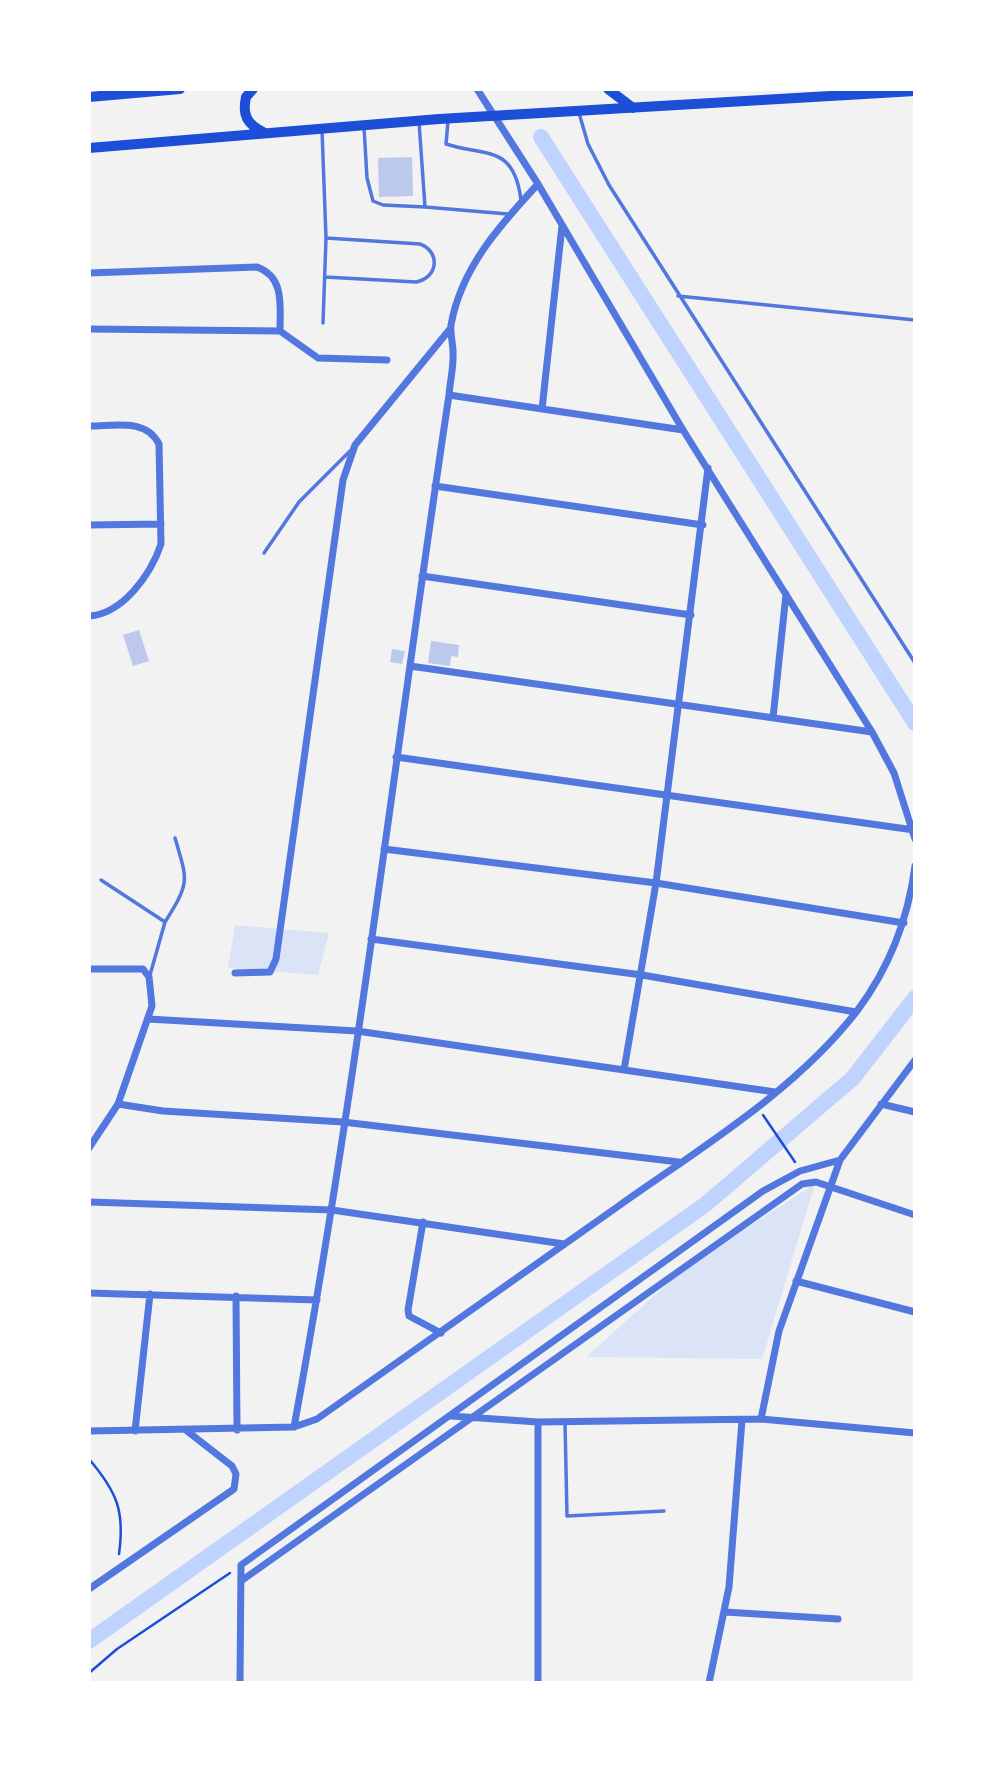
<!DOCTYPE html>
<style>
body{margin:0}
#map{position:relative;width:1004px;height:1772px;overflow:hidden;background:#f2f2f2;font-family:Roboto,sans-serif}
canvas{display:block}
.frame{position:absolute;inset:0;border:91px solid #fff;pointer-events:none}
</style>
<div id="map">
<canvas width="1004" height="1772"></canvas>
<div class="frame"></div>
</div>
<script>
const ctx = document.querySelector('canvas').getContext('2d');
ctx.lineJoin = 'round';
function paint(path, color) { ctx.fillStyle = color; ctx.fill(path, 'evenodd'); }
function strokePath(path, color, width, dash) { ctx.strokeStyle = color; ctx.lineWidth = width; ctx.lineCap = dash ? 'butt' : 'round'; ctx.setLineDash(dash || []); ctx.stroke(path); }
paint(new Path2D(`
 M 235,925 L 329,933 L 318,975 L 228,968 Z
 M 815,1184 L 762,1359 L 586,1357 L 687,1266 Z`), '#dbe4f7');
strokePath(new Path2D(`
 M 541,137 L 915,723
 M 89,1641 L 706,1204 L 853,1078 L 915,998`), '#bfd3fe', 16);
paint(new Path2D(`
 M 412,157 L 413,196 L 379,197 L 378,158 Z
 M 139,630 L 149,661 L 133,666 L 123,635 Z
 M 431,641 L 459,645 L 458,657 L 451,656 L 450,666 L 428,663 Z
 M 392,649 L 405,651 L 402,664 L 390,662 Z`), '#bdc9ec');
strokePath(new Path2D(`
 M 763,1115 L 795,1162
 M 89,1459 C 117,1492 125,1511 119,1554
 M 89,1673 L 117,1649 L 230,1573`), '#1d4ed8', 2.5);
strokePath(new Path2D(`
 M 579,113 L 588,144 L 609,185 L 915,663
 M 448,121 L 446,144 C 486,157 514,144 521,200
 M 364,127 L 367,178 L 373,201 L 383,205 L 425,207 L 419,122
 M 322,130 L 326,238 L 323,323
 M 425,207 L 508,214
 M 325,277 L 416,282 C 438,278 441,252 420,244 L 326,238
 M 678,296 L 915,320
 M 264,553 L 299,502 L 350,451
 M 101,880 L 165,922 L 150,975
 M 165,922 C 190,882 188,882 175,838
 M 565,1422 L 567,1516 L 664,1511`), '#5277de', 3.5);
strokePath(new Path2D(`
 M 477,89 L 538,184 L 683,430 L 872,732 L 894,773 L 915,839
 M 89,273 L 257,267 C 285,277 280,306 280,331
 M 89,329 L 280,331 L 318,358 L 387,360
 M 449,395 L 683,430
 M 542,409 L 562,226
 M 89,426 C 115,426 146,418 159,444 L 161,544 C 151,574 123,614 89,616
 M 435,486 L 703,525
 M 89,525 L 161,524
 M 422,576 L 691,615
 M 410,666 L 872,732
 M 773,718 L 786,594
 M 396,757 L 914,830
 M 384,849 L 656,883 L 904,923
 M 371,939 L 642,975 L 856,1012
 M 89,969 L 143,969 L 149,977 L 152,1006 L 118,1104 L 89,1148
 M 235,973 L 270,972 L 276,959 L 343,480 L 355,445 L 450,329
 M 148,1019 L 357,1031 L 775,1092
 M 624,1070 L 656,883 L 708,468
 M 118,1104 L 163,1111 L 343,1122 L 679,1162
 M 881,1104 L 915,1112
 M 89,1202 L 332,1210 L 564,1244
 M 423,1222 L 408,1310 L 409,1316 L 441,1333
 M 796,1281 L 915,1312
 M 89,1293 L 317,1300
 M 236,1296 L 237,1430
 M 451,1416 L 538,1422 L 761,1419 L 915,1433
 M 761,1419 L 779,1331 L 840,1160 L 915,1060
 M 538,1422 L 538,1683
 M 294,1427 C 357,1085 397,739 449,395 C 450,381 454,366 453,352 C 453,343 450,334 451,325 C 461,268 500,225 538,184
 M 89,1431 L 294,1427 L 317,1419 C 419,1348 519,1276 620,1205 C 702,1147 795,1091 857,1011 C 890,967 908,920 915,866
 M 135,1431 L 150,1294
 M 241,1581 L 802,1184 L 816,1182 L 915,1215
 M 89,1589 L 234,1489 L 236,1474 L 232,1466 L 187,1431
 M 725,1612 L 838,1619
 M 240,1683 L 241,1565 L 763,1191 L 800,1171 L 840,1160
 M 709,1683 L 729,1587 L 742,1420`), '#5277de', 7);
strokePath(new Path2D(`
 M 253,89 L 246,97 C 242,115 247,124 263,132
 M 608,89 L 633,108
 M 89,97 L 180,89
 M 89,148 L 439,119 L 915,91`), '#1d4ed8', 10);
</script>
